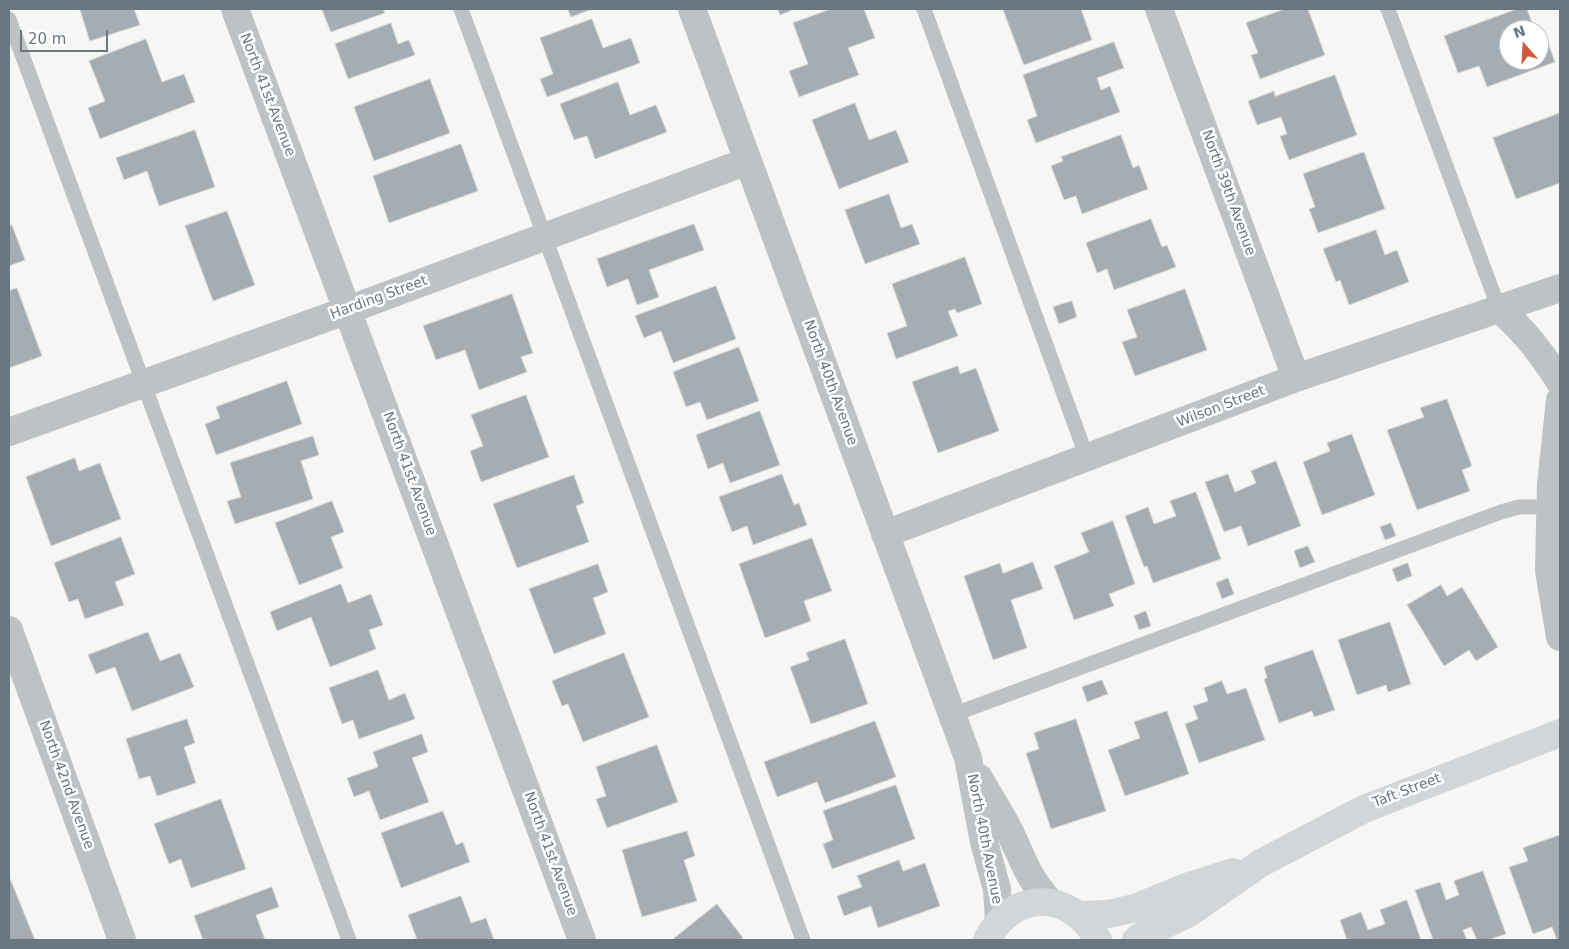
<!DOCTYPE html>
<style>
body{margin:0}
#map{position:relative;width:1569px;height:949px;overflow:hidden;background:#f6f6f4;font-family:"DejaVu Sans",sans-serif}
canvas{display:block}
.frame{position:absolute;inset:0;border:10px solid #697781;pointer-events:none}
.north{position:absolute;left:1499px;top:20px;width:50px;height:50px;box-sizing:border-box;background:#fff;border:1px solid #c3c9cd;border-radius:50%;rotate:341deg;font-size:14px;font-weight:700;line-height:20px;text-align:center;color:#697781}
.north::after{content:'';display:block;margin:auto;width:18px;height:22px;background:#cf5b3b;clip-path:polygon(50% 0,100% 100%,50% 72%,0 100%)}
.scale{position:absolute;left:20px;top:30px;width:88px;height:22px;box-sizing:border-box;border:2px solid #697781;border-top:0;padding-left:6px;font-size:15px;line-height:18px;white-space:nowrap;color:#697781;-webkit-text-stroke:4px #fff;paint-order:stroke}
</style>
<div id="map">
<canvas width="1569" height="949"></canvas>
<div class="frame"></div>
<div class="north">N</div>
<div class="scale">20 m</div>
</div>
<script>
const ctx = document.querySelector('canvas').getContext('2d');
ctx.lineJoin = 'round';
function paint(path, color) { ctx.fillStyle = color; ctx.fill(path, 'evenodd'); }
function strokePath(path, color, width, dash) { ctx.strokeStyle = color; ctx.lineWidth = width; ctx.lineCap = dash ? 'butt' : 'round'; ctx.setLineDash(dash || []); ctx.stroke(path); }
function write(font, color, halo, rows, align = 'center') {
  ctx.font = font + ' "DejaVu Sans",sans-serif'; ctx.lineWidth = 5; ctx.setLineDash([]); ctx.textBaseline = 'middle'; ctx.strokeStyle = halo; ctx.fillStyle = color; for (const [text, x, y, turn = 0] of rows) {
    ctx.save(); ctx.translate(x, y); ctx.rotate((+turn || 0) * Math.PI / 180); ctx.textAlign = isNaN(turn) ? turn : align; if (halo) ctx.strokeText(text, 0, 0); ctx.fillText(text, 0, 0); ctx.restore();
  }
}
const building = new Path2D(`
 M 80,9 L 134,9 L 140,25 L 90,41 Z
 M 322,9 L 383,9 L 385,13 L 331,32 Z
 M 568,9 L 592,9 L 571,17 Z
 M 778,9 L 795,9 L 780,15 Z
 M 831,9 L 864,9 L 875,38 L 848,48 L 859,75 L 799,97 L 789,71 L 808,64 L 793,23 Z
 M 1003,9 L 1081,9 L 1092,40 L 1024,65 Z
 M 1285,9 L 1308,9 L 1325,55 L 1260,79 L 1251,55 L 1258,53 L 1246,23 Z
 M 1517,9 L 1527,9 L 1535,30 L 1509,30 L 1509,60 L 1539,60 L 1539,39 L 1546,37 L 1555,62 L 1487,87 L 1479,66 L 1458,73 L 1444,36 Z
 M 592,19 L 603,48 L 631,38 L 640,63 L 547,97 L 540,79 L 553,74 L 540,38 Z
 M 391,23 L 398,44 L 409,40 L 415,55 L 348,79 L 335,44 Z
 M 146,39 L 162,82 L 184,74 L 195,102 L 100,139 L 88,108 L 105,101 L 89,61 Z
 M 1114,42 L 1124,68 L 1097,78 L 1101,90 L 1110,86 L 1120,112 L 1036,143 L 1027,120 L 1037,116 L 1023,75 Z
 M 1335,75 L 1357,135 L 1289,160 L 1280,136 L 1287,134 L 1281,117 L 1257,125 L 1248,101 L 1274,91 L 1275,96 Z
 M 430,79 L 450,133 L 374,161 L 354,107 Z
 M 618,82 L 630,115 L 656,105 L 667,132 L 595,159 L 587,136 L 574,140 L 560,104 Z
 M 855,103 L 869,140 L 896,130 L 909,162 L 839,189 L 812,120 Z
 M 1560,113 L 1560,183 L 1516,199 L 1493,138 Z
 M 195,130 L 215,187 L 159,206 L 147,171 L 124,180 L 116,158 Z
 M 1121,135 L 1133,168 L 1139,165 L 1148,189 L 1082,214 L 1076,196 L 1064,200 L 1051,166 L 1063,161 L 1061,157 Z
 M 461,144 L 478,191 L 389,223 L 373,176 Z
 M 1364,152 L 1385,209 L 1318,233 L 1309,209 L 1315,207 L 1303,174 Z
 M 889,194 L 901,228 L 912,224 L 920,244 L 865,264 L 845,210 Z
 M 227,211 L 255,285 L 213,301 L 185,226 Z
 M 1151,219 L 1162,247 L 1167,245 L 1176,267 L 1114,290 L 1107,269 L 1097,273 L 1086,243 Z
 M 694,224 L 704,250 L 649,270 L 659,297 L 637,305 L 628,279 L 607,287 L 597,259 Z
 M 12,225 L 25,260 L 9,266 L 9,226 Z
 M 1376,230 L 1385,255 L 1397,250 L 1409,282 L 1349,305 L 1340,280 L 1336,282 L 1323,249 Z
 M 965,257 L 982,304 L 957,313 L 955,309 L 948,311 L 958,336 L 896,359 L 887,333 L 907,326 L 892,284 Z
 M 716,286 L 736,339 L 673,363 L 661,331 L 644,338 L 635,316 Z
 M 17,288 L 42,356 L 9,368 L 9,291 Z
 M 1185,289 L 1207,350 L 1135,376 L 1122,342 L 1137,337 L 1127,310 Z
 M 512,294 L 533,353 L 521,357 L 527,372 L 479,390 L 465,350 L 436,360 L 423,326 Z
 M 1072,301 L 1077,317 L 1059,324 L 1053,307 Z
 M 739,347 L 759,401 L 707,420 L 700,402 L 686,407 L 673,372 Z
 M 958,366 L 960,374 L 976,368 L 999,431 L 938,453 L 912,382 Z
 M 287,381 L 302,424 L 216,455 L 205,424 L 220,418 L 216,407 Z
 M 526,395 L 549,457 L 481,482 L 470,451 L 483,446 L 471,415 Z
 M 1447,399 L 1472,466 L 1462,470 L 1470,491 L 1417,510 L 1387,430 L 1424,417 L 1420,408 Z
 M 760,411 L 780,465 L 730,483 L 723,463 L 708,469 L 696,435 Z
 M 1352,434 L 1375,495 L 1322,515 L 1303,462 L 1330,451 L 1327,443 Z
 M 313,436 L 319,455 L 301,461 L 313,499 L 235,524 L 227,501 L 241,497 L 230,463 Z
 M 75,458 L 79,471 L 100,463 L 121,519 L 51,546 L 26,477 Z
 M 1276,461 L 1301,526 L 1248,546 L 1241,526 L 1224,532 L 1205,482 L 1228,474 L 1235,492 L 1256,483 L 1251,471 Z
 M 782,474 L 794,505 L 799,503 L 807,525 L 753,545 L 747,526 L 732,532 L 719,497 Z
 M 574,475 L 584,503 L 576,506 L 589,542 L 517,568 L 493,504 Z
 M 1196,492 L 1221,559 L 1153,583 L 1147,566 L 1144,567 L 1125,516 L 1148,507 L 1154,524 L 1176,516 L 1170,501 Z
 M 332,501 L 344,532 L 331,537 L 343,568 L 299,585 L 275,523 Z
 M 1113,521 L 1135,584 L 1109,594 L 1114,606 L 1074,620 L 1054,566 L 1089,552 L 1081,533 Z
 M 1391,523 L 1396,536 L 1385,540 L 1380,527 Z
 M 121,537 L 135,574 L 115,582 L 124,605 L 85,619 L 78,599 L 69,602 L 54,563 Z
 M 812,538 L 832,591 L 804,601 L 811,621 L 765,638 L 739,564 Z
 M 1308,546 L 1315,562 L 1300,568 L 1294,551 Z
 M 1033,562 L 1043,589 L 1011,600 L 1027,648 L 993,660 L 964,576 L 1000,563 L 1003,573 Z
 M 1408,563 L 1412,576 L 1397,582 L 1392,569 Z
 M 598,564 L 608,592 L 593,598 L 606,634 L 554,654 L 529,589 Z
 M 1228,578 L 1234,594 L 1222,599 L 1216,583 Z
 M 341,584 L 348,603 L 371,594 L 383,625 L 369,630 L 376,649 L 330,667 L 311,617 L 277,631 L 270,612 Z
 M 1441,585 L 1447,596 L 1462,587 L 1498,647 L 1476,661 L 1469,650 L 1444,666 L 1407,605 Z
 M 1146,611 L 1151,626 L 1139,630 L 1134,616 Z
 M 1390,622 L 1411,684 L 1388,692 L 1386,685 L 1357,695 L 1338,640 Z
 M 148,632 L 160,661 L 180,653 L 194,687 L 132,711 L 115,667 L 96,674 L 88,655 Z
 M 845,639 L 868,704 L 811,724 L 790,667 L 809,660 L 806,653 Z
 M 1313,650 L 1335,710 L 1314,717 L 1312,711 L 1279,723 L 1264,679 L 1267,678 L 1264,667 Z
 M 624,653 L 649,717 L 583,742 L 568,704 L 562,706 L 552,681 Z
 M 378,670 L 389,700 L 405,693 L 415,719 L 359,739 L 353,720 L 342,724 L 329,688 Z
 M 1102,680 L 1108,694 L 1087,702 L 1082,687 Z
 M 1222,681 L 1227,694 L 1246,688 L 1265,740 L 1199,763 L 1185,724 L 1198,719 L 1193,706 L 1208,701 L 1204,688 Z
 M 1167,711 L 1189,774 L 1125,796 L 1108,750 L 1140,738 L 1134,722 Z
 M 187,719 L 195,743 L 184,747 L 196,783 L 157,796 L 150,776 L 139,779 L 126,739 Z
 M 1076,719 L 1106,811 L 1051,829 L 1026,753 L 1039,749 L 1034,733 Z
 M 875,721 L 896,777 L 825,803 L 817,782 L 777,797 L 764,762 Z
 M 422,734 L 428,752 L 412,758 L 429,802 L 380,820 L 369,791 L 354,797 L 347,778 L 378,767 L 373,752 Z
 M 657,745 L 678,802 L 607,828 L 596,799 L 606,796 L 596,767 Z
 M 896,785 L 915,839 L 832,869 L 823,844 L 833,840 L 823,811 Z
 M 221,799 L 246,869 L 191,888 L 181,859 L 169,864 L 154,824 Z
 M 443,811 L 456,845 L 463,842 L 470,862 L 401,888 L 381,833 Z
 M 687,831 L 695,856 L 684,860 L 697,901 L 642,917 L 622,850 Z
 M 1560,835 L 1560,940 L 1557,940 L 1552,927 L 1533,934 L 1509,867 L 1528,861 L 1523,848 Z
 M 899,860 L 903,871 L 925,863 L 940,906 L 878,928 L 871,906 L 844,916 L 837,896 L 862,887 L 857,876 Z
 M 1483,871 L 1506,934 L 1488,940 L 1477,940 L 1471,927 L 1463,930 L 1467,940 L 1433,940 L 1415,890 L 1440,882 L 1446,900 L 1459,895 L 1454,881 Z
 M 9,876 L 35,940 L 9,940 Z
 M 272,887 L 279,907 L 256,915 L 265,940 L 203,940 L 194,916 Z
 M 461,896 L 471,923 L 486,918 L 494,940 L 417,940 L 408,915 Z
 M 1407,900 L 1421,940 L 1347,940 L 1340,920 L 1361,912 L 1368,930 L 1385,924 L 1380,910 Z
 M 717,904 L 743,938 L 740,940 L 672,940 Z`);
paint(building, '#a6adb2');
strokePath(building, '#d8d8d6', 1);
strokePath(new Path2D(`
 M 461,9 L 803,940
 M 924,9 L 1087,458
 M 1388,9 L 1499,309
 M 9,19 L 349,940
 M 952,715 L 1501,512 L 1519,507 L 1550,507`), '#bec2c5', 15);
strokePath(new Path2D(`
 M 235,9 L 582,940
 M 692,9 L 968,758 L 984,842 L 997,889 L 999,921
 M 1159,9 L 1296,378
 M 1499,309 C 1525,331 1542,354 1560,382
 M 1560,400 L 1551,484 L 1549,571 L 1560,637
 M 9,432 L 348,310 L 748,161
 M 885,534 L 1296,378 L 1560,288
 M 9,630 L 122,940
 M 979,778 C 989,796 1001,814 1010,832 C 1024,862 1027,876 1050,902`), '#bec2c5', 28);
strokePath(new Path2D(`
 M 1080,915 L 1108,914 L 1135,908 L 1186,887 L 1233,872
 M 987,940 C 1012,889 1072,890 1098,940
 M 1136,940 L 1145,934 L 1189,913 L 1261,863 L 1364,809 L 1560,733`), '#d2d6d9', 28);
write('14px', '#697781', '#fff', [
 ["North 41st Avenue",267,95,69],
 ["North 39th Avenue",1228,193,70],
 ["Harding Street",379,298,-20],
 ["North 40th Avenue",830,383,70],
 ["Wilson Street",1221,407,-21],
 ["North 41st Avenue",409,474,70],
 ["North 42nd Avenue",66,785,70],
 ["Taft Street",1407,791,-21],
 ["North 40th Avenue",984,839,79],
 ["North 41st Avenue",550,854,70]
]);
</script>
